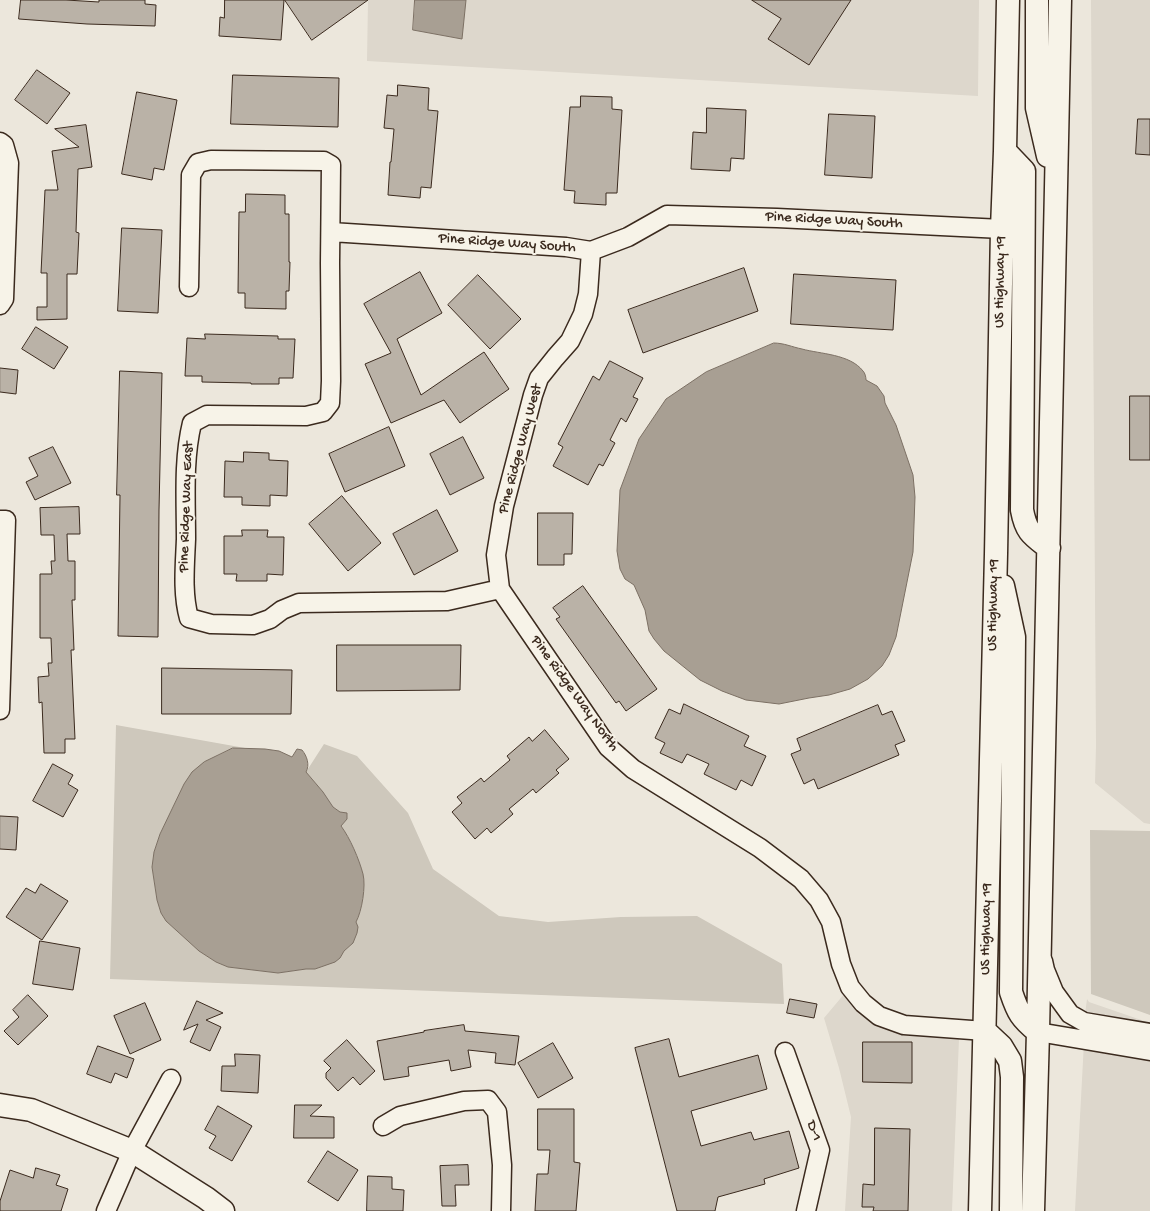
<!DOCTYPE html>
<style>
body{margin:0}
canvas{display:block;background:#ece7dc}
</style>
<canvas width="1150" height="1211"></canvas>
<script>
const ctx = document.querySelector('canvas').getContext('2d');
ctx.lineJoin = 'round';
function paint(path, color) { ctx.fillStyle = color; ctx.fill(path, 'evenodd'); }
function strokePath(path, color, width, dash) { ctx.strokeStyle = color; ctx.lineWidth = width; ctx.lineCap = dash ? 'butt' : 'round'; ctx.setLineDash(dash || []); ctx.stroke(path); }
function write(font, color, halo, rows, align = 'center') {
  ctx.font = font + ' "Gochi Hand",sans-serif'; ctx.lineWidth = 4; ctx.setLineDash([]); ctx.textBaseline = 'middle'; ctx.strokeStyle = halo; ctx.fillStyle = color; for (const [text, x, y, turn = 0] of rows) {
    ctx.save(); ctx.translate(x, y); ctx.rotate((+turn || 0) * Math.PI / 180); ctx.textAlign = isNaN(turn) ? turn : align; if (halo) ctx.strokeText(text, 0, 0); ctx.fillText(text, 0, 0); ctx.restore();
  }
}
paint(new Path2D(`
 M 368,0 L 415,0 L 413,30 L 462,39 L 466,0 L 979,0 L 978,96 L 367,61 Z
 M 1091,0 L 1150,0 L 1150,824 L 1144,823 L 1095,783 L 1096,746 Z
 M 845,993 L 861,1015 L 868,1018 L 874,1023 L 904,1034 L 959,1039 L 952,1211 L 845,1211 L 851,1117 L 839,1068 L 824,1018 Z
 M 1087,999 L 1089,1002 L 1150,1023 L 1150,1033 L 1084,1022 Z
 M 1084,1042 L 1150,1051 L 1150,1211 L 1075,1211 Z`), '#ddd7cc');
paint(new Path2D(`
 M 116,725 L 245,748 L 233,748 L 218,755 L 184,784 L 160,834 L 154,852 L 152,867 L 157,900 L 161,913 L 166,921 L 199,951 L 216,962 L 228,967 L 278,973 L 306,969 L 315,969 L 340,958 C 344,948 350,948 353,942 C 356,936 358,928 356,922 C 362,911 366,886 363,874 C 359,859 350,838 341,826 L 347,819 L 340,812 L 333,807 L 323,792 L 306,772 L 324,744 L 357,756 L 408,813 L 433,869 L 499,916 L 548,922 L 621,917 L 697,916 L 782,964 L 784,1004 L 110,979 Z
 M 1090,830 L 1150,831 L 1150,1015 L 1091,994 Z`), '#cec8bc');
const water = new Path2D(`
 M 415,0 L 466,0 L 462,39 L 413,30 Z
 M 774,343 C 784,343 792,347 802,349 C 820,354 850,354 863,371 C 865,373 866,377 866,380 L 877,386 L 884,396 L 885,403 L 896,425 L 913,475 L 915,497 L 913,552 L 896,637 L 889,655 L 882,666 L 868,679 L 850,689 L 829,695 L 809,698 L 779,704 L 746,700 L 722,691 L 700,680 L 664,651 L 654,639 L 649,631 L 645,610 L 634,585 L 625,579 L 620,569 L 617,551 L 620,490 L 639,439 L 666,399 L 706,372 Z
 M 233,748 L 265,749 L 279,751 L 292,757 L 297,749 L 302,750 C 307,756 310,765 306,772 L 323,792 L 333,807 L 340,812 L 347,813 L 347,819 L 341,826 C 350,838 359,859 363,874 C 366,886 362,911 356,922 L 358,927 L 357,933 L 353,943 L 344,951 L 340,958 L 335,962 L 315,969 L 306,969 L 278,973 L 228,967 L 216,962 L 199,951 L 166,921 L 161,913 L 157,900 L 152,867 L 154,852 L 160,834 L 184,784 L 192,772 L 204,762 Z`);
paint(water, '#a89f93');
strokePath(water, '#7c7064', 1);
const building = new Path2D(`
 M 21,0 L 66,0 L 99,2 L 99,0 L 145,0 L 145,4 L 156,5 L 155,26 L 87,24 L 19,19 Z
 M 225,0 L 284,0 L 281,40 L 219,36 L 220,17 L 224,18 Z
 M 285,0 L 368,0 L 312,40 Z
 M 752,0 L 851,0 L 809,65 L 768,39 L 781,19 Z
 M 37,70 L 70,93 L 47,124 L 15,100 Z
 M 233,75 L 339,78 L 338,127 L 231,124 Z
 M 398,85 L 429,88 L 428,110 L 438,111 L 431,188 L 421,187 L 420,198 L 388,195 L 390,162 L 391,162 L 394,129 L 384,128 L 387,95 L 397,96 Z
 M 137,92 L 177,100 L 164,170 L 154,168 L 152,180 L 122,174 Z
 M 581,96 L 612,97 L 612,109 L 622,110 L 617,193 L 606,193 L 606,205 L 574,203 L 575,191 L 564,190 L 570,107 L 580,107 Z
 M 707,108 L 746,110 L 744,159 L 731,158 L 730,171 L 691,169 L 693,132 L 706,133 Z
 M 829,114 L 875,116 L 872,178 L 825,175 Z
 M 1138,119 L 1150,119 L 1150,155 L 1136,154 Z
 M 86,125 L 92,167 L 78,169 L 76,232 L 79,233 L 77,274 L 67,274 L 67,319 L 37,320 L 37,307 L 47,307 L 47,273 L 41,273 L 45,190 L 58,190 L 52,151 L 79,147 L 55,129 Z
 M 246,194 L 285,195 L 285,214 L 289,214 L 289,262 L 290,262 L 289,291 L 286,291 L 286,309 L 245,308 L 245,293 L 238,293 L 239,212 L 245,212 Z
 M 122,228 L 162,230 L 158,313 L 118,311 Z
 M 744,268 L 758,311 L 643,353 L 628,310 Z
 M 420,272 L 442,313 L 397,339 L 421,395 L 484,352 L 509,389 L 460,423 L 444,400 L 391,423 L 365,364 L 391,353 L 364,304 Z
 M 794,274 L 896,280 L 893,330 L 791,324 Z
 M 478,275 L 521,319 L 490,349 L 448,305 Z
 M 36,327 L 68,347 L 54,369 L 22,349 Z
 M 205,334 L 278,336 L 278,339 L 295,339 L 293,378 L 279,378 L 279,384 L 251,384 L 251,383 L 202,382 L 202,376 L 185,376 L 187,338 L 205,339 Z
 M 610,361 L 643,378 L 633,397 L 638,399 L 626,422 L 621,418 L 610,440 L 615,443 L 603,466 L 599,464 L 588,485 L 553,466 L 563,447 L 558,444 L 593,376 L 599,380 Z
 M 0,368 L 18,370 L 16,394 L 0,392 Z
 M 120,371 L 162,373 L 159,510 L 158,637 L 118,636 L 120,495 L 117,495 Z
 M 1130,396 L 1150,396 L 1150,460 L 1130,460 Z
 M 389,427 L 405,466 L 345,492 L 329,454 Z
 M 463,437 L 484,478 L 450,495 L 430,454 Z
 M 53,447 L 71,483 L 35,500 L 26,482 L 38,476 L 29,458 Z
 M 244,452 L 269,453 L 269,460 L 288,461 L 287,496 L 270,495 L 270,506 L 242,505 L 242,497 L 224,497 L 225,461 L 243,462 Z
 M 342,496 L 381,543 L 348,571 L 309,524 Z
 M 79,507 L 80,534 L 67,534 L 68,561 L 75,561 L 75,600 L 72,600 L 74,650 L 71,650 L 75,739 L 65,739 L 65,753 L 44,753 L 42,702 L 39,703 L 38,677 L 49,676 L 48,663 L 52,663 L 51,638 L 40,638 L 40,574 L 52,574 L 51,561 L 55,561 L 54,535 L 41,535 L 40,508 Z
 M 437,510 L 458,551 L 414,575 L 393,534 Z
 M 538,513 L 573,513 L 572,554 L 564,554 L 564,565 L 538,565 Z
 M 242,530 L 268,530 L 267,537 L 284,537 L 283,575 L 267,574 L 267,581 L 236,581 L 237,574 L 224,574 L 224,536 L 242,536 Z
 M 583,586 L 657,689 L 626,711 L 619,701 L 616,703 L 556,619 L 560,617 L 553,608 Z
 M 337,645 L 461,645 L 460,690 L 337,691 Z
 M 162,668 L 292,670 L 291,714 L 162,714 Z
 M 684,704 L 749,736 L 744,746 L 766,756 L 752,786 L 741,780 L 736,790 L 704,774 L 709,764 L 687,754 L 682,763 L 660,753 L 665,743 L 655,738 L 669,709 L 680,714 Z
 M 878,705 L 882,715 L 892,711 L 905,741 L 895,745 L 899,755 L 818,789 L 814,779 L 804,784 L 791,754 L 801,750 L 797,739 Z
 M 545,730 L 569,759 L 556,770 L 559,773 L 536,793 L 533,789 L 509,809 L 513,814 L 491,833 L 487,828 L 475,839 L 452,812 L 462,803 L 457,797 L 481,778 L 484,782 L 510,760 L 507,756 L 529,737 L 532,741 Z
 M 53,764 L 73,775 L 68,784 L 78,790 L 63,817 L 33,801 Z
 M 0,816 L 18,817 L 16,850 L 0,849 Z
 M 41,884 L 68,901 L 42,940 L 6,917 L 26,888 L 35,893 Z
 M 40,941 L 80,948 L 73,990 L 33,984 Z
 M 28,995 L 48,1016 L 18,1045 L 4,1031 L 19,1017 L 13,1010 Z
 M 790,999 L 817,1004 L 814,1018 L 787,1013 Z
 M 197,1001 L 223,1013 L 206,1020 L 221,1027 L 210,1051 L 190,1042 L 198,1024 L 184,1030 Z
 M 145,1003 L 161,1040 L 130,1054 L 114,1016 Z
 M 464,1025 L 465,1031 L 519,1036 L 515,1065 L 495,1063 L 496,1053 L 468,1050 L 471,1067 L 451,1071 L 449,1060 L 408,1067 L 409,1076 L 384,1080 L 377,1041 L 424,1032 L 424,1031 Z
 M 669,1039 L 679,1077 L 758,1055 L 767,1089 L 691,1111 L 701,1146 L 751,1132 L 754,1140 L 789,1131 L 799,1168 L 764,1179 L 765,1184 L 718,1197 L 715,1211 L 677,1211 L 635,1048 Z
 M 347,1040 L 375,1071 L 360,1085 L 353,1077 L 338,1091 L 326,1078 L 326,1073 L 331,1068 L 324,1061 Z
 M 863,1042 L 912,1042 L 912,1083 L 863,1082 Z
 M 553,1043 L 573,1078 L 538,1098 L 518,1063 Z
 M 98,1046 L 134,1059 L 127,1078 L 115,1073 L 111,1083 L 87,1074 Z
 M 235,1054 L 260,1055 L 258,1093 L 221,1091 L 222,1066 L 235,1066 Z
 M 295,1105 L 322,1105 L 310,1116 L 334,1117 L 334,1138 L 294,1138 Z
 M 218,1106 L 252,1126 L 232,1161 L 209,1148 L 216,1136 L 205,1130 Z
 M 538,1109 L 574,1109 L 574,1162 L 580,1163 L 576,1211 L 535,1211 L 537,1174 L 548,1174 L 550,1150 L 538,1150 Z
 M 875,1128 L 910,1129 L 908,1211 L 873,1211 L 874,1207 L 862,1207 L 863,1184 L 874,1185 Z
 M 328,1151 L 358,1170 L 338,1201 L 308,1182 Z
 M 468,1165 L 469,1185 L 455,1185 L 456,1206 L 442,1206 L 440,1166 Z
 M 36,1168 L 60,1175 L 56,1185 L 68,1189 L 61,1211 L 0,1211 L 0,1201 L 10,1170 L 33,1178 Z
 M 368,1176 L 392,1177 L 392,1189 L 404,1190 L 403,1211 L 367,1211 Z`);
paint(building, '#bab2a7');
strokePath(building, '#3b2a1e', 1);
const minor = new Path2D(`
 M 0,142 L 4,145 L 9,163 L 4,299 L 0,305
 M 331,232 L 566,247 L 591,251 L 628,237 L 667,215 L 777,218 L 1002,229
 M 591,251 L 588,294 L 583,314 L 570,341 L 555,358 L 539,378 L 533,395 L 504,506 L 496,555 L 500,589 L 608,747 L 633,769 L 760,848 L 801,879 L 819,900 L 831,922 L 841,964 L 850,987 L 863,1003 L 879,1016 L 904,1025 L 985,1031
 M 189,287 L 191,175 L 198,163 L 211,160 L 324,161 L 331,165 L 330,263 L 331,381 L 330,403 L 323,412 L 306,416 L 207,415 L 192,423 C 183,460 186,500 186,539 C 185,565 182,593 189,618 L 211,624 L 253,625 L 270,619 L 282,610 L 299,603 L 447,601 L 500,589
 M 0,520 L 6,520 L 0,710
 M 1043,961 L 1045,970 L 1054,992 L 1070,1014 L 1084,1022 L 1150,1033
 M 1038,1032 L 1150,1051
 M 785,1052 L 820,1150 L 806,1211
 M 383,1126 L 400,1116 L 464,1101 L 488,1100 L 497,1112 L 502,1165 L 501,1211
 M 106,1211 L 132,1151 L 171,1079`);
const tertiary = new Path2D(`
 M 0,1105 L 31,1110 L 132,1151 L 206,1198 L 223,1211`);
const trunk = new Path2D(`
 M 1037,0 L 1037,108 L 1048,156
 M 1005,151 L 1024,171 L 1022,510 C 1026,532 1032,535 1049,548
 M 1003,586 L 1014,637 L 1011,992 C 1018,1013 1021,1018 1038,1032
 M 985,1031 L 1001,1046 L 1010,1061 L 1012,1077 L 1011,1211
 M 980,1211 L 996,554 L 1002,229 L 1005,151 L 1008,0
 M 1033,1211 L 1038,1032 L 1060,0`);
strokePath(minor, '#3b2a1e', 21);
strokePath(tertiary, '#3b2a1e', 25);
strokePath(trunk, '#3b2a1e', 25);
strokePath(minor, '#f7f3e8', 18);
strokePath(tertiary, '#f7f3e8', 22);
strokePath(trunk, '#f7f3e8', 22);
write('15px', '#3b2a1e', '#f7f3e8', [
 ["Pine Ridge Way South",834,221,3],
 ["Pine Ridge Way South",507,244,4],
 ["US Highway 19",1001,282,-89],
 ["Pine Ridge Way West",521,449,-75],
 ["Pine Ridge Way East",187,507,-88],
 ["US Highway 19",994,605,-89],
 ["Pine Ridge Way North",574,694,54],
 ["US Highway 19",987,929,-89],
 ["D-1",813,1131,70]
]);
</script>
